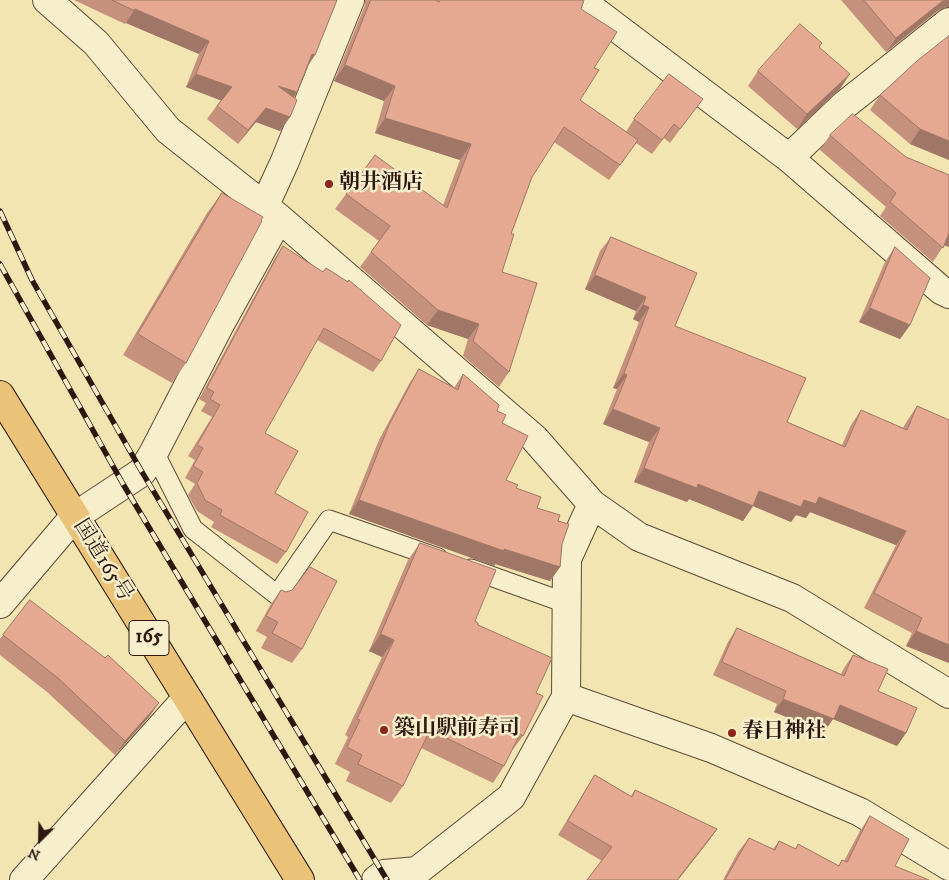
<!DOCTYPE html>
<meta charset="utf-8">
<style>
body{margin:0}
#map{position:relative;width:949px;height:880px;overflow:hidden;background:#f3e5b1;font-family:"IM FELL DW Pica",serif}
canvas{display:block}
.north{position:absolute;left:15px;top:815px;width:50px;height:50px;-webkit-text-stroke:4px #f7eecc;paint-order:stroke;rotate:203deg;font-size:14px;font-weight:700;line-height:20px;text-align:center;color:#2d170f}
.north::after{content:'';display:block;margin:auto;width:18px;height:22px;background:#2d170f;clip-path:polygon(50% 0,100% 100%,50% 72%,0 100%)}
</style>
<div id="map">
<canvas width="949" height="880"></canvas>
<div class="north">N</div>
</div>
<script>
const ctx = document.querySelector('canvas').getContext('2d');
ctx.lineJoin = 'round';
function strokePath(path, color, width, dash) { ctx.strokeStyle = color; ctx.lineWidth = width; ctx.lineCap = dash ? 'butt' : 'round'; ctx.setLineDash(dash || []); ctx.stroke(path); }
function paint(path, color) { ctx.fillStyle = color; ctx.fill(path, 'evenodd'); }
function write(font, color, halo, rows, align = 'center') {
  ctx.font = font + ' "IM FELL DW Pica","Noto Serif JP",serif'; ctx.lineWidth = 5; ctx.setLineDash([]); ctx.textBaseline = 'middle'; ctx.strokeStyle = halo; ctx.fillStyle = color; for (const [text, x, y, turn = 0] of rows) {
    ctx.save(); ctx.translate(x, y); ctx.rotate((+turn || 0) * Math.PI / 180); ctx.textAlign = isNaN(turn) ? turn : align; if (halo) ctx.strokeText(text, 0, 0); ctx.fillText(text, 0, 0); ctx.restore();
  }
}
const service = new Path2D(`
 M 154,452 L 193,529 L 277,595 L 329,520 L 438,558
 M 471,569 L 566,603`);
const minor = new Path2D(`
 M 578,0 L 588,6 L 789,158 L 941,290 L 949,294
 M 789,158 L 842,107 L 949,22
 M 264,207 L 285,161 L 350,0
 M 279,218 L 534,438 L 592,504 L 639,537 L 792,598 L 949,694
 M 0,604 L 74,517 L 142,472 L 154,452 L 219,326 L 279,218 L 168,130 L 96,43 L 47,0
 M 566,697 L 711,748 L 860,812 L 949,866
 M 24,880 L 187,698
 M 376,880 L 384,874 L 417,871 L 511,797 L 566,697 L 567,559 L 592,504`);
const trunk = new Path2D(`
 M 0,395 L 300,880`);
strokePath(service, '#5e4a38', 21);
strokePath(minor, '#5e4a38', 30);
strokePath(trunk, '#2d170f', 30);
strokePath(service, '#f7eecc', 19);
strokePath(minor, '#f7eecc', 28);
strokePath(trunk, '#eac278', 28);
const rail = new Path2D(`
 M 0,211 L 32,280 L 142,472 L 387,880
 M 0,264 L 123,484 L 360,880`);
strokePath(rail, '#2d170f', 5.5);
strokePath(rail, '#f7eecc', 4, [11]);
paint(new Path2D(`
 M 74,0 L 337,0 L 315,55 L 308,66 L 294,97 L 290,117 L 280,131 L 256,122 L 238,144 L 207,119 L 221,100 L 186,87 L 199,54 L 126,23 L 125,24 Z
 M 365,0 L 435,0 L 436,1 L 436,0 L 584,0 L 581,9 L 594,68 L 580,100 L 626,132 L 634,119 L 692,113 L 670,143 L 664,138 L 652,154 L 636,143 L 609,180 L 554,142 L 532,177 L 511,234 L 502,272 L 509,372 L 499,387 L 463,356 L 468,339 L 427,325 L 360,267 L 379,241 L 335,209 L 346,194 L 443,205 L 460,160 L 375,133 L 384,101 L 334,81 L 365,5 Z
 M 841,0 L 949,0 L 946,7 L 939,10 L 886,52 Z
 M 949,36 L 949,160 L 910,144 L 870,110 L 880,95 Z
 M 819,47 L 840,89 L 797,129 L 748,86 L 758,71 Z
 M 830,135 L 906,157 L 944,245 L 933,262 L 880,216 L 886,207 L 820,150 Z
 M 222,193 L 186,363 L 172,383 L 123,355 L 207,213 Z
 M 611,237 L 675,326 L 787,422 L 842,445 L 851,425 L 861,410 L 903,428 L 907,421 L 917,406 L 949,420 L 949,663 L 906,646 L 912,633 L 864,608 L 896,545 L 810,512 L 806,518 L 796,515 L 791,522 L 753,506 L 743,521 L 689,499 L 687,502 L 634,482 L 649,442 L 603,424 L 617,389 L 613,388 L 639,322 L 633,319 L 636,311 L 585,289 L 600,251 Z
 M 283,246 L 381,361 L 373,372 L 317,340 L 265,433 L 275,493 L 286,552 L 277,564 L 211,527 L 214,522 L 197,511 L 188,495 L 195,484 L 185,478 L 195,460 L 188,456 L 212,417 L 201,411 L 206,403 L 199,399 L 275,258 Z
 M 895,247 L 910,325 L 900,339 L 859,322 L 885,262 Z
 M 419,369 L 454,388 L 463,374 L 497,411 L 502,423 L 506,480 L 537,508 L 558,521 L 562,544 L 560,567 L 550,581 L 495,564 L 494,566 L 349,514 L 379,440 L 409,384 Z
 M 420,543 L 475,621 L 536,693 L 523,736 L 511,752 L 504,766 L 493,783 L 421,748 L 403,786 L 391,803 L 346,781 L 350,772 L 335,764 L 348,737 L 345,735 L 382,657 L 369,651 L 408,560 Z
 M 281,590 L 302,649 L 292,663 L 261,648 L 267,637 L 256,631 L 271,604 Z
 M 30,600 L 149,717 L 115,755 L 47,692 L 0,655 L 0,639 Z
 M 737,628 L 841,674 L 844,668 L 853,655 L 906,733 L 897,746 L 833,719 L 824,732 L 774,712 L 777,704 L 713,675 L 728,642 Z
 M 595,775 L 631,796 L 635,790 L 717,829 L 707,843 L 602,861 L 558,835 L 586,789 Z
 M 870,816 L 895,866 L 929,880 L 723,880 L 738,852 L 749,838 L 773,849 L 779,841 L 795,849 L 798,844 L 838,866 L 842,860 L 844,861 L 860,831 Z`), '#c5917d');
paint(new Path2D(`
 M 944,0 L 949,0 L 949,7 L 946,7 L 939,10 L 886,52 L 896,38 Z
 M 135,9 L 209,41 L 199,54 L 126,23 Z
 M 312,54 L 315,55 L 305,69 Z
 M 345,65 L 395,86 L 384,101 L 334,81 Z
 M 196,74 L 232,87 L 222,101 L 186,87 Z
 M 850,74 L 840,89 L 797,129 L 807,114 Z
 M 278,86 L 297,92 L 288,106 Z
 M 266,108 L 290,117 L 280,131 L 256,122 L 238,144 L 248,130 Z
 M 385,118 L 471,144 L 460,160 L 375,133 Z
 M 920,129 L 949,141 L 949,160 L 910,144 Z
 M 949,231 L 949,247 L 940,244 Z
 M 595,275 L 646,297 L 636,311 L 585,289 Z
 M 643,305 L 649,307 L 639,322 L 633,319 Z
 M 870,308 L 910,325 L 900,339 L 859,322 Z
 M 438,310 L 479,324 L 468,339 L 427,325 Z
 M 624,373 L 627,375 L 617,389 L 613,388 Z
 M 613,409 L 660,428 L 649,442 L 603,424 Z
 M 644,468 L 698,484 L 759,491 L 804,500 L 819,497 L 906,531 L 896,545 L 810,512 L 806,518 L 796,515 L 791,522 L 753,506 L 743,521 L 689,499 L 687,502 L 634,482 Z
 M 359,500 L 504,549 L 560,567 L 550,581 L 495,564 L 494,566 L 349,514 Z
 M 916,631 L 949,645 L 949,663 L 906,646 Z
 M 381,634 L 394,640 L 382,657 L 369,651 Z
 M 783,699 L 840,705 L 906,733 L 897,746 L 833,719 L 824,732 L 774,712 Z
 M 159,703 L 149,717 L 115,755 L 125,741 Z
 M 717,829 L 707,843 L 678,880 L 677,880 Z`), '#a07666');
const building = new Path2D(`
 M 112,0 L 337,0 L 315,55 L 312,54 L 297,92 L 278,86 L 297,100 L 290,117 L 266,108 L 248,130 L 217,106 L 232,87 L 196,74 L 209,41 L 135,9 L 134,10 Z
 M 371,0 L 435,0 L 439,2 L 440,0 L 584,0 L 581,9 L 617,32 L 594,68 L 599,70 L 580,100 L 638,140 L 620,165 L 564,127 L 532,177 L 511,234 L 514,234 L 502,272 L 537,283 L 509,372 L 473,341 L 479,324 L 438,310 L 371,252 L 390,226 L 346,194 L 375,155 L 447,208 L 471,144 L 385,118 L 395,86 L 345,65 Z
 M 864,0 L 944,0 L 896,38 Z
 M 800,24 L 822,43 L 819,47 L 850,74 L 807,114 L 758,71 Z
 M 949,36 L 949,141 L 920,129 L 880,95 L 917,61 Z
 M 669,74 L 703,99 L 680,129 L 674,124 L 662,140 L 634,119 Z
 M 853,114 L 906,157 L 949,175 L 949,233 L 943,248 L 890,202 L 896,193 L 830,135 Z
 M 222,193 L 263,217 L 261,220 L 262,221 L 186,363 L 138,334 Z
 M 611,237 L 697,273 L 675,326 L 806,378 L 787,422 L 845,447 L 861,410 L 907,430 L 917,406 L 949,420 L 949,645 L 916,631 L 922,618 L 874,593 L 906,531 L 819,497 L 816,504 L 804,500 L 801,507 L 759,491 L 753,506 L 698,484 L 697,488 L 644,468 L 660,428 L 613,409 L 627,375 L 624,373 L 649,307 L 643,305 L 646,297 L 595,275 Z
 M 283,246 L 323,272 L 326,268 L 348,282 L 349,280 L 401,325 L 381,361 L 324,328 L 265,433 L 298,451 L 275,493 L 308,512 L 286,552 L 220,515 L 222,510 L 205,500 L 197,483 L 203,472 L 193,466 L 203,448 L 197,445 L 220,405 L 210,399 L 214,392 L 207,388 Z
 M 895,247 L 930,278 L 910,325 L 870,308 Z
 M 419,369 L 458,390 L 463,374 L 499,405 L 497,411 L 506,415 L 502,423 L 528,436 L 506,480 L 518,485 L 516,488 L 541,497 L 537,508 L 560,515 L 558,521 L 569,524 L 562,544 L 560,567 L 504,549 L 504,551 L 359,500 L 389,425 Z
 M 420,543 L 496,570 L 475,621 L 478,623 L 478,625 L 552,658 L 536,693 L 543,696 L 523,736 L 520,734 L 504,766 L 430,730 L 403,786 L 358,764 L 362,755 L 347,747 L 360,720 L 357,719 L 394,640 L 381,634 Z
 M 310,567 L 337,581 L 302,649 L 272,633 L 278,622 L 266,616 L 281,590 L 286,592 L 292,590 Z
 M 30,600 L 105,658 L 108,655 L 159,703 L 125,741 L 58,678 L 3,635 Z
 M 737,628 L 844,676 L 853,655 L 888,669 L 878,691 L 917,708 L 906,733 L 840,705 L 834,719 L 783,699 L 786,691 L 722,662 Z
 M 595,775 L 632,797 L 635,790 L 717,829 L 677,880 L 587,880 L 612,847 L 568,821 Z
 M 870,816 L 909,839 L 895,866 L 929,880 L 725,880 L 749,838 L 775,850 L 779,841 L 796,849 L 798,844 L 839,866 L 842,860 L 847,862 Z`);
paint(building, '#e5a991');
strokePath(building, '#a07666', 1);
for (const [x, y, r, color] of [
 [329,184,5,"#8f2418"],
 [384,730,5,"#8f2418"],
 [732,733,5,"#8f2418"]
]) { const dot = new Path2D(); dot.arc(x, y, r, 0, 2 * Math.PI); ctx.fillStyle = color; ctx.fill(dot); strokePath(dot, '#f7eecc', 2); }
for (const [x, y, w] of [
 [149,638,40]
]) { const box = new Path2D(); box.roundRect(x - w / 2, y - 17.5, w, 35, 4); ctx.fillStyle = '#f7eecc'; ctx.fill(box); strokePath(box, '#2d170f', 1); }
write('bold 20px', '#2d170f', null, [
 ["165",149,638]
]);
write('bold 21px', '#2d170f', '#f7eecc', [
 ["朝井酒店",339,184],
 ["築山駅前寿司",394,730],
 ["春日神社",742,733]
], 'left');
write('21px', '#2d170f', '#f7eecc', [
 ["国道165号",102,561,58]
]);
</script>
